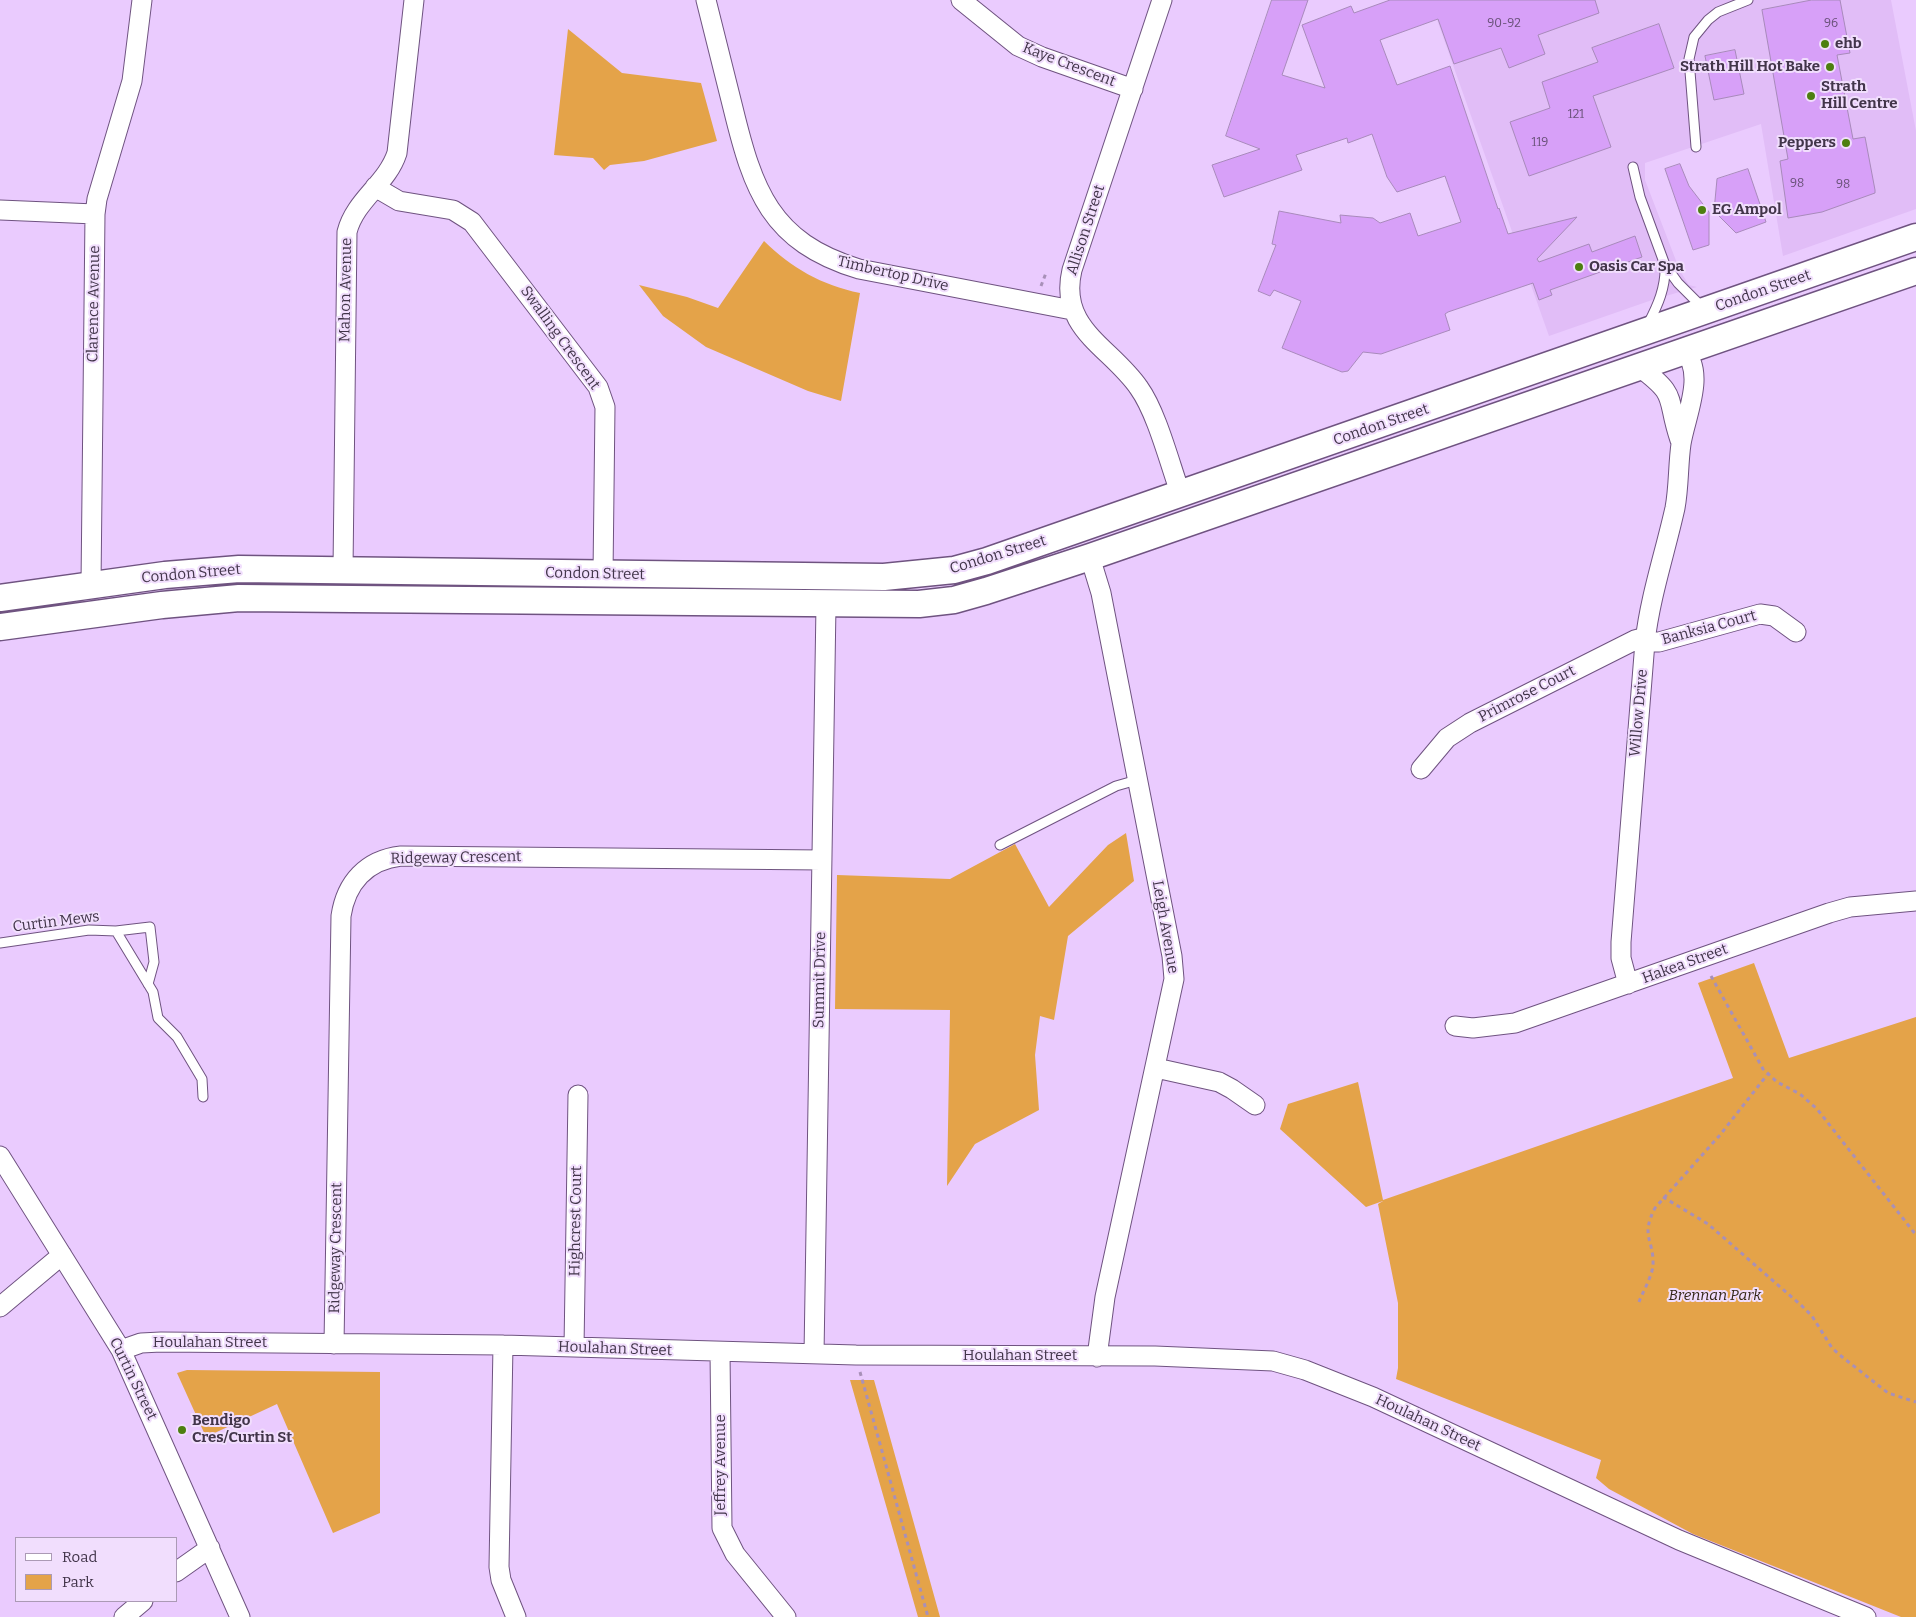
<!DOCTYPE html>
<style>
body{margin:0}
#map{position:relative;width:1916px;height:1617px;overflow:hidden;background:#eacbfe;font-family:Bitter,serif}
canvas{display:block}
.legend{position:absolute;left:15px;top:1537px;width:162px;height:65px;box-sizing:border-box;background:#f1defd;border:1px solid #ab9ab5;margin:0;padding:6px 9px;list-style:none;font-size:15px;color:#42354a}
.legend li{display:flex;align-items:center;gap:10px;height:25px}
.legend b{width:25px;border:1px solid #ab9ab5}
</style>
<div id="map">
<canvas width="1916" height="1617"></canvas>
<ul class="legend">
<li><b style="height:6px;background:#fff"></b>Road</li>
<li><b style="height:14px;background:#e4a349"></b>Park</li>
</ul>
</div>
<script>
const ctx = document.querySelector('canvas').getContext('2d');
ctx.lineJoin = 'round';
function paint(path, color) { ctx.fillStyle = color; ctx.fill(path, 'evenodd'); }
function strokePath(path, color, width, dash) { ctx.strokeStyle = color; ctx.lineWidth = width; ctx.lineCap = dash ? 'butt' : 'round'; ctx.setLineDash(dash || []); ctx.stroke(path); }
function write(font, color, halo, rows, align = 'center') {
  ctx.font = font + ' Bitter,serif'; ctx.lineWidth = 4; ctx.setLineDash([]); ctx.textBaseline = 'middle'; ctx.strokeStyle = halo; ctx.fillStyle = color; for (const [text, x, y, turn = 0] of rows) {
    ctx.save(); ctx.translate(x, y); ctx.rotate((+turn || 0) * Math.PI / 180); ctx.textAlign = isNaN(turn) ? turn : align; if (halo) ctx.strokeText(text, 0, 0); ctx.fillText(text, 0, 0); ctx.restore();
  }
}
paint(new Path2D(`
 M 1430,0 L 1891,0 L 1916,131 L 1916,209 L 1783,256 L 1761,124 L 1645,163 L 1645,180 L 1680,271 L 1689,285 L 1697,287 L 1652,300 L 1549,336 Z`), '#e1bdf7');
paint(new Path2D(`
 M 568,29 L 622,73 L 701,83 L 717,141 L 644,161 L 610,165 L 604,170 L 593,158 L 554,155 Z
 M 764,241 C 792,268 821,285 860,293 L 841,401 L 808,391 L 706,347 L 663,316 L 639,285 L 687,297 L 718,308 Z
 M 1126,833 L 1134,881 L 1068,936 L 1054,1020 L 1040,1016 L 1035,1055 L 1039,1110 L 975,1144 L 947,1186 L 950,1010 L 835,1009 L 837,875 L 950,879 L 1015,844 L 1049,907 L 1108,845 Z
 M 1754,963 L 1789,1058 L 1916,1017 L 1916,1617 L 1901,1617 L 1693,1534 L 1609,1489 L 1596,1478 L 1601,1460 L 1396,1379 L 1398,1368 L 1398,1303 L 1378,1204 L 1383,1201 L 1366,1207 L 1280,1129 L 1288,1104 L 1358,1082 L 1383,1200 L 1733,1078 L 1698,983 Z
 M 187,1370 L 380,1372 L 380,1513 L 333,1533 L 277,1404 L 206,1437 L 177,1373 Z
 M 850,1380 L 874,1380 L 940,1617 L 918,1617 Z`), '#e4a349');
const building = new Path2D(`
 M 1272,0 L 1308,0 L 1282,75 L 1325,88 L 1302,25 L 1351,6 L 1354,13 L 1390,0 L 1595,0 L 1599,13 L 1538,35 L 1545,54 L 1509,68 L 1501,48 L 1454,64 L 1438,19 L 1380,40 L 1397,85 L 1450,66 L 1498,209 L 1499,208 L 1508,234 L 1577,217 L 1537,259 L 1539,262 L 1589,244 L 1592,252 L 1635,236 L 1642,257 L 1550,290 L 1552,295 L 1539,300 L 1533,283 L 1448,312 L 1445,314 L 1450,330 L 1381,354 L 1363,352 L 1348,371 L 1342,372 L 1282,348 L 1301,301 L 1274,290 L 1270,296 L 1258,291 L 1276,245 L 1272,244 L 1279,211 L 1341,223 L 1340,215 L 1373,218 L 1380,223 L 1410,213 L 1418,236 L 1461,222 L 1445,176 L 1397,192 L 1387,177 L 1372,134 L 1348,143 L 1347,138 L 1296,155 L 1302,170 L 1224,197 L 1212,165 L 1260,149 L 1226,136 Z
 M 1812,0 L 1840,0 L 1850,53 L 1837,55 L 1853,139 L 1865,137 L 1875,190 L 1875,193 L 1822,212 L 1788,218 L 1780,161 L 1788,159 L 1762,10 Z
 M 1659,24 L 1674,68 L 1593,96 L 1611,147 L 1529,176 L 1510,122 L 1550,108 L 1542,82 L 1598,62 L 1592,48 Z
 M 1735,50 L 1744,94 L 1714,100 L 1705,56 Z
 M 1680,164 L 1689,186 L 1709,212 L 1709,245 L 1693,250 L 1665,169 Z
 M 1748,169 L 1766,222 L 1736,233 L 1714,211 L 1717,179 Z`);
paint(building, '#d7a0f8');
strokePath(building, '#a88abb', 1);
const lane = new Path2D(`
 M 1696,147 L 1689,59 L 1694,37 L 1708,20 L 1718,12 L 1748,0
 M 1633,167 L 1640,197 L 1665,265 L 1678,283 L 1702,307
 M 1648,324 C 1658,305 1666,287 1665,265
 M 1000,845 L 1116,786 L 1137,780
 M 116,931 L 153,992 L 158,1018 L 177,1037 L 202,1079 L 203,1097
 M 0,943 L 89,930 L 116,931 L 150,927 L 154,962 L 148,984`);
const street = new Path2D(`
 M 706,0 C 715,36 724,72 733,108 C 753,190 770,242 859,269 L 1072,310
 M 961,0 L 1018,46 L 1042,57 L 1133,89
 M 1162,0 L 1072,270 C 1058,329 1111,347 1139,388 C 1157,413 1170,465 1181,495
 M 375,187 L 399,201 L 453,210 L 472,222 L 598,387 L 605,407 L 603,574
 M 0,210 L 95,214
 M 1638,366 C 1680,397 1665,396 1680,440
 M 1090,557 L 1101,593 L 1172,956 L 1174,979 L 1105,1297 L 1097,1357
 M 343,569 L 347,232 C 355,200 387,184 397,153 L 414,0
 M 91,585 L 95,214 L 97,199 L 132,81 L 142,0
 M 1645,642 L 1659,642 L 1760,614 L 1774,616 L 1796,632
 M 1421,769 L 1447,738 L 1470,723 L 1635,640 L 1646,637
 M 1628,984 L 1621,958 L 1621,942 L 1645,642 C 1650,597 1665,553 1675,508 C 1679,487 1678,465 1681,444 C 1685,417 1707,372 1683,350
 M 1455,1026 L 1473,1028 L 1515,1023 L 1829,913 L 1850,907 L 1916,901
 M 1156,1068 L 1219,1082 L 1232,1089 L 1255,1105
 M 0,1156 L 121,1350 L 240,1617
 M 0,1307 L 62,1255
 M 334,1344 L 341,916 C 346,883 366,860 401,856 L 822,860
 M 503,1345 L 499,1567 L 501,1580 L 516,1617
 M 574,1347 L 578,1095
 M 121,1350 L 141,1343 L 161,1342 L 503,1345 L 856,1355 L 1155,1356 L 1273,1361 L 1305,1370 L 1373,1397 L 1679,1540 L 1866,1617
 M 720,1352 L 722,1528 L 735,1554 L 786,1617
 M 814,1354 L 826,605
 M 176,1572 L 210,1548
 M 124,1617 L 143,1601`);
const secondary = new Path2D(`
 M 0,598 L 165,575 L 239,569 L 884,577 L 954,570 L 987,561 L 1916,237
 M 0,627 L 162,605 L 239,598 L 919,604 L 954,600 L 986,591 L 1090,557 L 1916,271`);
strokePath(lane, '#6f5380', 11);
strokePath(street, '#6f5380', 21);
strokePath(secondary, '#6f5380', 29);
strokePath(new Path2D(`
 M 1041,286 L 1046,273
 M 1711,976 L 1763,1069 L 1777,1082 L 1800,1094 L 1817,1109 L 1916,1235
 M 1663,1197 L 1708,1224 L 1802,1306 L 1812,1316 L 1832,1348 L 1841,1356 L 1888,1393 L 1916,1402
 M 1639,1302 C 1643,1291 1652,1277 1653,1265 C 1654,1239 1640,1237 1655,1208 L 1720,1135 L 1767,1075
 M 860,1372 L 928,1617`), '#a890b8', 3, [4, 4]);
strokePath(lane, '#fff', 9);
strokePath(street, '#fff', 19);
strokePath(secondary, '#fff', 26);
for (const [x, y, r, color] of [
 [1825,44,5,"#4d7f10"],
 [1830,67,5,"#4d7f10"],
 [1811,96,5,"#4d7f10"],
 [1846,143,5,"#4d7f10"],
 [1702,210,5,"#4d7f10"],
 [1579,267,5,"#4d7f10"],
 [182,1430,5,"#4d7f10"]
]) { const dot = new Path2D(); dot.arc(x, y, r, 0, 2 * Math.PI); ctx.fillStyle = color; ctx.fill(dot); strokePath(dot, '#f1defd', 2); }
write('12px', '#675076', null, [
 ["90-92",1504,24],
 ["96",1831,24],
 ["121",1576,115],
 ["119",1540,143],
 ["98",1797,184],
 ["98",1843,185]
]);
write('bold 15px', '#42354a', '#f1defd', [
 ["ehb",1835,44],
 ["Strath Hill Hot Bake",1820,67,"right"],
 ["Strath",1821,87],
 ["Hill Centre",1821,104],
 ["Peppers",1836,143,"right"],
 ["EG Ampol",1712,210],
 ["Oasis Car Spa",1589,267],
 ["Bendigo",192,1421],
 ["Cres/Curtin St",192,1438]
], 'left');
write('15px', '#42354a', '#f1defd', [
 ["Kaye Crescent",1069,65,21],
 ["Allison Street",1086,230,-72],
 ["Timbertop Drive",893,274,13],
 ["Mahon Avenue",346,290,-89],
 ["Condon Street",1763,291,-19],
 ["Clarence Avenue",94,304,-89],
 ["Swalling Crescent",560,338,54],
 ["Condon Street",1381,425,-19],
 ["Condon Street",998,555,-17],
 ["Condon Street",191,574,-5],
 ["Condon Street",595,574,1],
 ["Banksia Court",1709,628,-15],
 ["Primrose Court",1527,694,-27],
 ["Willow Drive",1639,713,-85],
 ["Ridgeway Crescent",456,858,-1],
 ["Curtin Mews",56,922,-7],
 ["Leigh Avenue",1165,927,80],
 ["Hakea Street",1685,964,-20],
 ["Summit Drive",820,980,-89],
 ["Highcrest Court",576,1221,-89],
 ["Ridgeway Crescent",336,1248,-89],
 ["Houlahan Street",210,1343],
 ["Houlahan Street",615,1349,2],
 ["Houlahan Street",1020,1356],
 ["Curtin Street",133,1379,64],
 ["Houlahan Street",1428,1423,25],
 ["Jeffrey Avenue",721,1465,-90]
]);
write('italic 15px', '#342717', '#f1defd', [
 ["Brennan Park",1715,1296]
]);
</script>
